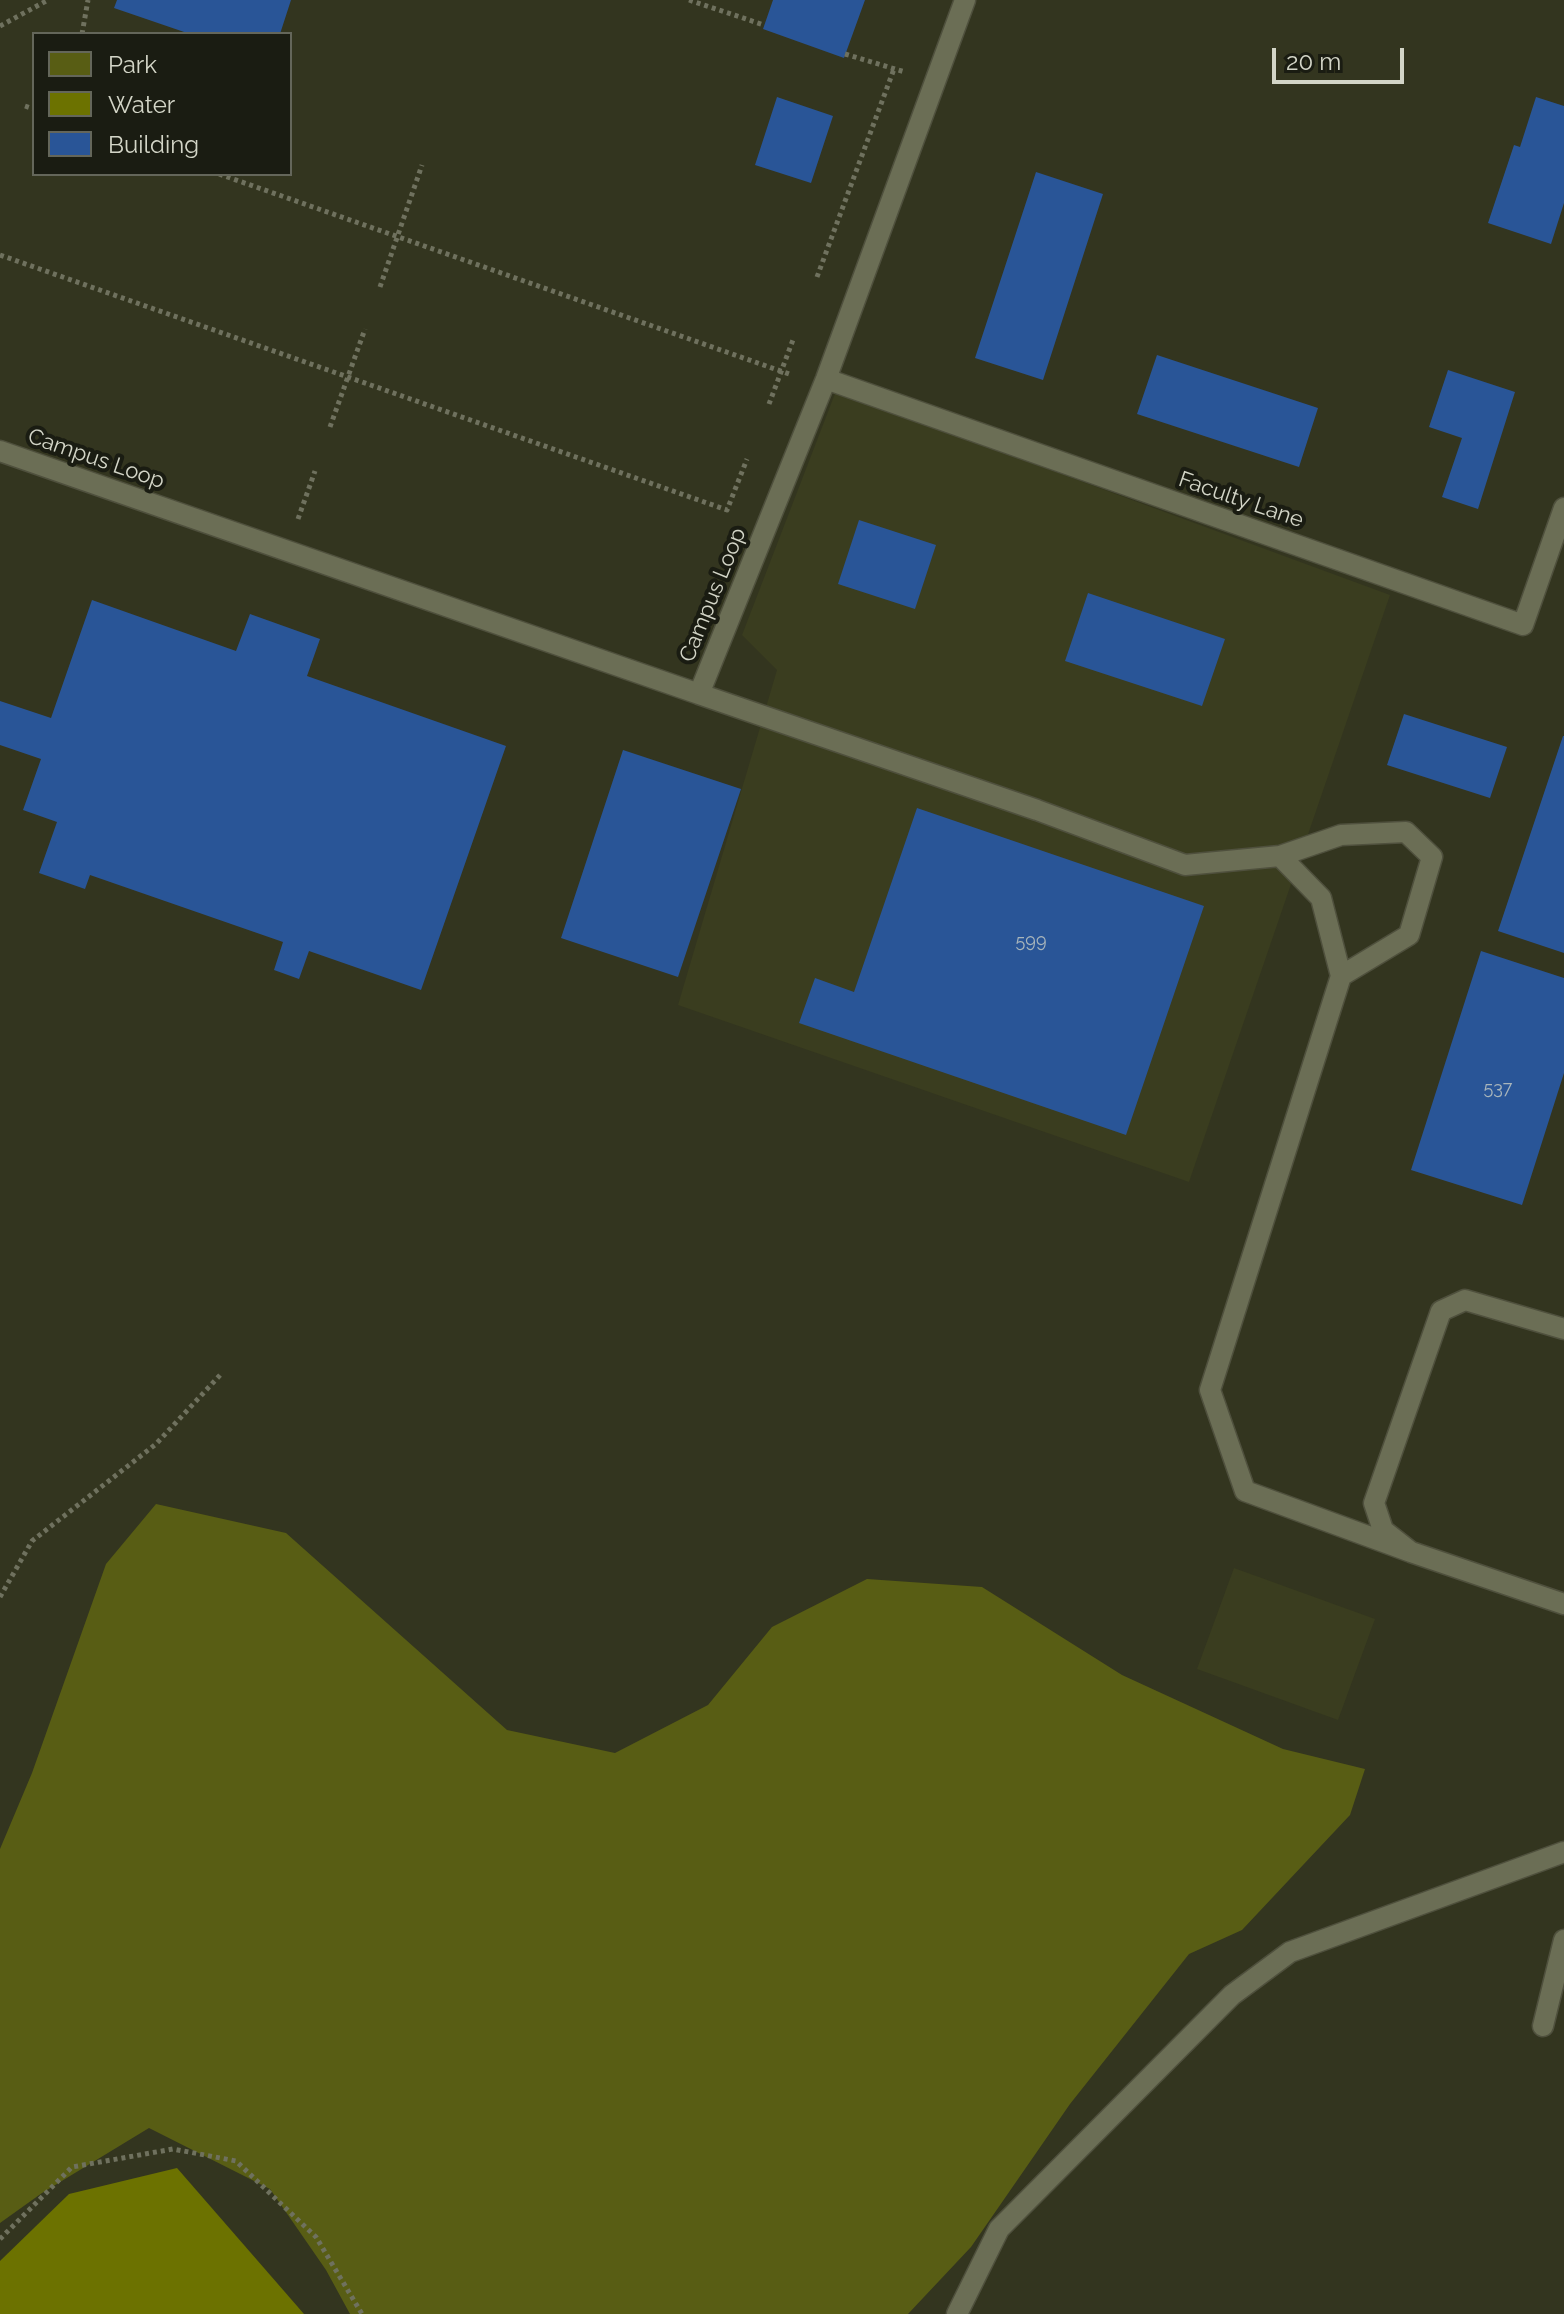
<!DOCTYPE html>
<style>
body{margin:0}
#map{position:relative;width:1564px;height:2314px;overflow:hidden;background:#33351f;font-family:Raleway,sans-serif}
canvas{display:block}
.legend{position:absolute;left:32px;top:32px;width:260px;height:144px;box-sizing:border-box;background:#1a1c12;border:2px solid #64665a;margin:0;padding:10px 14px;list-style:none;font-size:24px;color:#d3d5c7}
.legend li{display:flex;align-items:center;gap:16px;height:40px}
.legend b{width:40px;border:2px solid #64665a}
.scale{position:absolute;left:1272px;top:48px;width:132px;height:36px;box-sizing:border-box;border:4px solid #d3d5c7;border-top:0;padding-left:10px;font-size:24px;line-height:28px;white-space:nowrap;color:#d3d5c7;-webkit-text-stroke:6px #1a1c12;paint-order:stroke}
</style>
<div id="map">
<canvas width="1564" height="2314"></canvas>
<ul class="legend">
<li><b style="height:22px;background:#585d14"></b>Park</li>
<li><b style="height:22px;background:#6c7200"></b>Water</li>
<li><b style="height:22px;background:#295597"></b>Building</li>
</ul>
<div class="scale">20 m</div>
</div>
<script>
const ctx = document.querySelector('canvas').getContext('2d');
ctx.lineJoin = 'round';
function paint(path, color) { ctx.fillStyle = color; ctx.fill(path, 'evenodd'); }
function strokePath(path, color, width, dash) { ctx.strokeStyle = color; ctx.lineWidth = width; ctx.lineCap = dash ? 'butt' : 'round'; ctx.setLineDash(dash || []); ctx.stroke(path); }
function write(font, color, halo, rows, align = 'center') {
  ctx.font = font + ' Raleway,sans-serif'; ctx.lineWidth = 8; ctx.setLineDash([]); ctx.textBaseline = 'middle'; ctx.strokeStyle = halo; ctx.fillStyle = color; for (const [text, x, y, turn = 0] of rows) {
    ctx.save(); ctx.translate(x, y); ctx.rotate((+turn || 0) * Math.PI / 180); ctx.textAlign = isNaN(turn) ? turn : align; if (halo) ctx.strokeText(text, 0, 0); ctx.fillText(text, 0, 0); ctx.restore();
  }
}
paint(new Path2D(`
 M 836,391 L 1390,595 L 1189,1182 L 678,1005 L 777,670 L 742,635 Z
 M 1234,1568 L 1375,1619 L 1338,1720 L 1197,1669 Z`), '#3a3d1f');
paint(new Path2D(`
 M 156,1504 L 286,1533 L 507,1730 L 615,1753 L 708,1705 L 772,1627 L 867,1579 L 982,1587 L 1122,1675 L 1283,1749 L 1365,1769 L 1350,1815 L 1242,1930 L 1189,1954 L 1070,2104 L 971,2247 L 908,2314 L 350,2314 L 326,2270 L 270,2189 L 149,2128 L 42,2193 L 0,2223 L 0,1849 L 32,1773 L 106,1564 Z`), '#585d14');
paint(new Path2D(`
 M 177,2168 L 304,2314 L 0,2314 L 0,2261 L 69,2194 Z`), '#6c7200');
paint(new Path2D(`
 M 117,0 L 291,0 L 280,34 L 190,34 L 114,8 Z
 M 773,0 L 865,0 L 844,58 L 763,29 Z
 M 777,97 L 833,116 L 811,183 L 755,165 Z
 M 1536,97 L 1564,106 L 1564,203 L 1551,244 L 1488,223 L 1514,145 L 1520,147 Z
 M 1036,172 L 1103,194 L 1043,380 L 975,358 Z
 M 1157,355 L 1318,408 L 1299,467 L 1137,414 Z
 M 1448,370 L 1515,392 L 1478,509 L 1442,497 L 1462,438 L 1429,427 Z
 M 859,520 L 936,545 L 915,609 L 838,584 Z
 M 1088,593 L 1225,639 L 1202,706 L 1065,661 Z
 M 92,600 L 236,651 L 250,614 L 320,639 L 307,676 L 506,746 L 421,990 L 309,951 L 299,979 L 274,970 L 283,942 L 90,875 L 85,889 L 39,873 L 57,822 L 23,810 L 41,759 L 0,745 L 0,701 L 51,718 Z
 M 1404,714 L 1507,747 L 1490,798 L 1387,765 Z
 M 1563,736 L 1564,736 L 1564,953 L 1498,931 Z
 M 623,750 L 741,789 L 678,977 L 561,938 Z
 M 917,808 L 1204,906 L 1126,1135 L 799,1023 L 815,978 L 854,992 Z
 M 1481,951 L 1564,978 L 1564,1073 L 1522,1205 L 1411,1170 Z`), '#295597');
const lane = new Path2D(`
 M 826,379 L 1523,625 L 1564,508
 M 0,451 L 699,694 L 826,379 L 965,0
 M 699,694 L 1037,810 L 1185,865 L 1280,856 L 1341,835 L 1406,832 L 1432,857 L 1409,935 L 1341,976
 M 1280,856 L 1321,898 L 1341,976 L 1210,1390 L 1245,1491 L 1411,1552
 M 1564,1329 L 1465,1300 L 1441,1311 L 1374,1503 L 1383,1530 L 1411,1552 L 1564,1604
 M 1543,2026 L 1564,1940
 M 957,2314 L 999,2229 L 1232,1995 L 1290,1952 L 1564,1852`);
strokePath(lane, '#4f503d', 23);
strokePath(new Path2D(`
 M 689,0 L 764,25
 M 0,26 L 48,0
 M 82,34 L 88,0
 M 845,54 L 905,72
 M 25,106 L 34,109
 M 219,174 L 792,375
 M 0,255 L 727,510 L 747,459
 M 817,277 L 894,69
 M 380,287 L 422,165
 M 769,404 L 794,337
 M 330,427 L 365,329
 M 298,519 L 315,471
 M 0,1597 L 32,1541 L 156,1444 L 222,1373
 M 0,2239 L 72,2167 L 173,2149 L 236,2161 L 316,2237 L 362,2314`), '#6f715e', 5, [4, 4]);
strokePath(lane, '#6b6e55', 20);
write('18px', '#a8b5bb', null, [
 ["599",1031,942],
 ["537",1498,1089]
]);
write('22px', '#d3d5c7', '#1a1c12', [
 ["Campus Loop",96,459,19],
 ["Faculty Lane",1241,500,19],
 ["Campus Loop",713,595,-68]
]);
</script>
